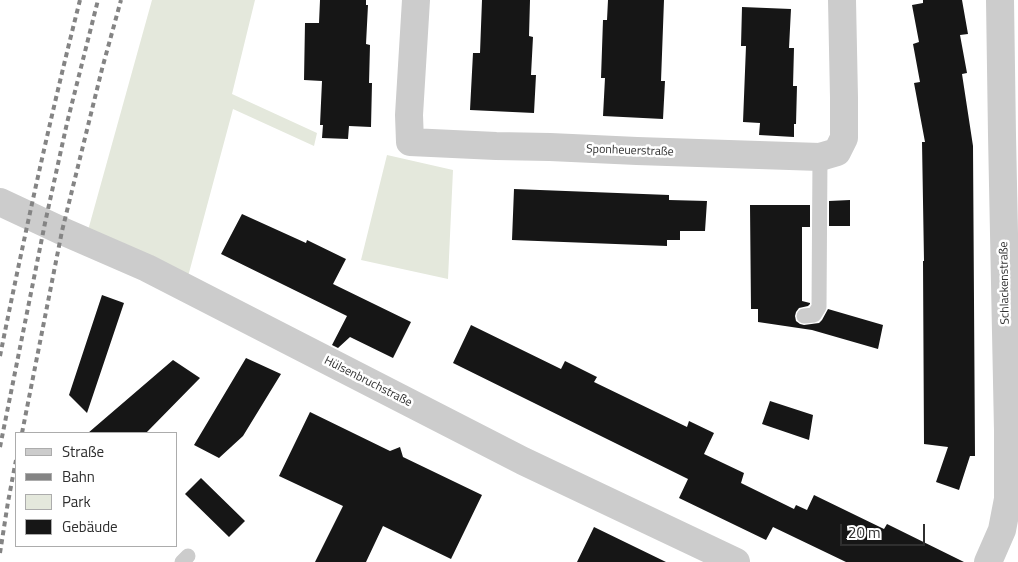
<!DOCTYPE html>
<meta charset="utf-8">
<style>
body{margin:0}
#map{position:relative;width:1018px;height:562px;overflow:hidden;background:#fff;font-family:"Titillium Web",sans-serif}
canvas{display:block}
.legend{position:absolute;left:15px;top:432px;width:162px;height:115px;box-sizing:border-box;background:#fff;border:1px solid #acacac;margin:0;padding:6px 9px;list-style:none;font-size:15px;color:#2f2f2f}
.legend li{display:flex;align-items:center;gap:10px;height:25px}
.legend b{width:25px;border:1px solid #acacac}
.scale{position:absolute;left:840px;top:524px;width:85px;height:22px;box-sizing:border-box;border:2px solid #2f2f2f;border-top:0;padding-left:6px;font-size:15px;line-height:18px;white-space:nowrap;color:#2f2f2f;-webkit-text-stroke:4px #fff;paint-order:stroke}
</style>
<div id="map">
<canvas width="1018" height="562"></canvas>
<ul class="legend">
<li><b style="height:6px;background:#ccc"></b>Straße</li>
<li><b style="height:6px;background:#848484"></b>Bahn</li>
<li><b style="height:14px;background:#e4e8dc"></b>Park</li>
<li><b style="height:14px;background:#161616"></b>Gebäude</li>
</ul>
<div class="scale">20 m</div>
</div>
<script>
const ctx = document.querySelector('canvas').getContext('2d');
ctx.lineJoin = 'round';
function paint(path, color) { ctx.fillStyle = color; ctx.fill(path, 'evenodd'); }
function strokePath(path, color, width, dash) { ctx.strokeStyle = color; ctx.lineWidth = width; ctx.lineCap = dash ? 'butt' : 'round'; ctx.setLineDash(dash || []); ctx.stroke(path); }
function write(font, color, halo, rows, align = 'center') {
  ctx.font = font + ' "Titillium Web",sans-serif'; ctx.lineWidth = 5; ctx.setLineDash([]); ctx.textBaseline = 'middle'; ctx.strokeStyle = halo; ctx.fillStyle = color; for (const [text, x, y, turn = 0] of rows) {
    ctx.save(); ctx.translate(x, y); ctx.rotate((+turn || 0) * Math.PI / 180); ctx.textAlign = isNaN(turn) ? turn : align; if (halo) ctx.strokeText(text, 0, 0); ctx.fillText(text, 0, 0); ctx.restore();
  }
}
paint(new Path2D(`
 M 152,0 L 255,0 L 232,94 L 317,133 L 314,146 L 233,109 L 186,284 L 87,234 Z
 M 387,155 L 453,170 L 448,279 L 361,260 Z`), '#e4e8dc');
paint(new Path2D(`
 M 320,0 L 366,0 L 366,5 L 368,5 L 366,44 L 370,45 L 369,83 L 372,83 L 371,127 L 349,126 L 348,139 L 322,138 L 323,125 L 320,125 L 322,81 L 304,80 L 305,23 L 319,23 Z
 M 482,0 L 530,0 L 529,36 L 533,37 L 531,75 L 536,75 L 534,113 L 470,110 L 473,53 L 480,53 Z
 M 608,0 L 664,0 L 661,81 L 665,81 L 663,119 L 603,116 L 605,78 L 601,78 L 603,20 L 607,20 Z
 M 923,0 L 962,0 L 968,34 L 960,35 L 967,73 L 962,74 L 973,146 L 975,456 L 970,456 L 959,490 L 936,482 L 948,447 L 924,444 L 923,261 L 924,261 L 922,142 L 925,142 L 914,83 L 920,82 L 913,44 L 919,42 L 912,5 L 923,3 Z
 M 742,7 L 791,9 L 789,48 L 794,48 L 793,86 L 797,86 L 796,124 L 794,124 L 794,137 L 759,135 L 760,123 L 743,122 L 746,46 L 741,46 Z
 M 514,189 L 669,195 L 669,200 L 707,201 L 705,231 L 680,231 L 680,240 L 667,240 L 667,246 L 512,240 Z
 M 850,200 L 850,226 L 829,226 L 829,201 Z
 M 750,205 L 810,205 L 810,227 L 802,227 L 802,301 L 810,303 L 810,304 L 808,306 L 799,308 L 796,312 L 795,316 L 796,321 L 800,324 L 804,325 L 819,323 L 822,320 L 828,309 L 883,325 L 878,349 L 812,330 L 758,322 L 758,309 L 751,309 Z
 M 242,214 L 306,243 L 307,240 L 346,259 L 333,284 L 411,322 L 393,358 L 350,337 L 338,348 L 332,345 L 347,316 L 221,254 Z
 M 102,295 L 124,303 L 87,413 L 69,395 Z
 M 471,325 L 561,369 L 565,361 L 597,377 L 594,382 L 687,427 L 689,421 L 714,433 L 704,454 L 744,473 L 741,483 L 794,509 L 796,505 L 807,510 L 814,495 L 884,529 L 887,524 L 964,562 L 846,562 L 773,527 L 766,540 L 679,498 L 688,479 L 453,363 Z
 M 246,358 L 281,374 L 243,436 L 219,458 L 194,445 Z
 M 173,360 L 200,378 L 146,433 L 88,433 Z
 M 770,401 L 813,415 L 809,440 L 762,424 Z
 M 310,412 L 390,451 L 400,447 L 403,457 L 482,495 L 451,559 L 383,526 L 366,562 L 315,562 L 343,506 L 279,476 Z
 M 201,478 L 245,521 L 229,537 L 185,494 Z
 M 594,527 L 666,562 L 577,562 Z`), '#161616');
strokePath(new Path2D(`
 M 804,316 L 814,315 L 819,307 L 820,157
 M 182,562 L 188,556`), '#ccc', 15);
strokePath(new Path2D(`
 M 416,0 L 409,115 L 410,142 L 496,146 L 550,147 L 637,151 L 820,157 L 837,152 L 844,138 L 844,98 L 842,0
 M 0,202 L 62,231 L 147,268 L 523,461 L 736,562
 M 988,562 L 1002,530 L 1008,499 L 1008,431 L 1002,135 L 1000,0`), '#ccc', 28);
strokePath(new Path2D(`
 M 0,356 C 24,237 50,118 80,0
 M 22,433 L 62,231 L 102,69 L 121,0
 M 0,447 L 45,223 L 67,123 L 98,0
 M 0,553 L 8,502 L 16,460`), '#848484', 4, [5, 4]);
write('12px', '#2f2f2f', '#fff', [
 ["Sponheuerstraße",630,151,2],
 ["Schlackenstraße",1005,283,-91],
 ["Hülsenbruchstraße",368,382,27]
]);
</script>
